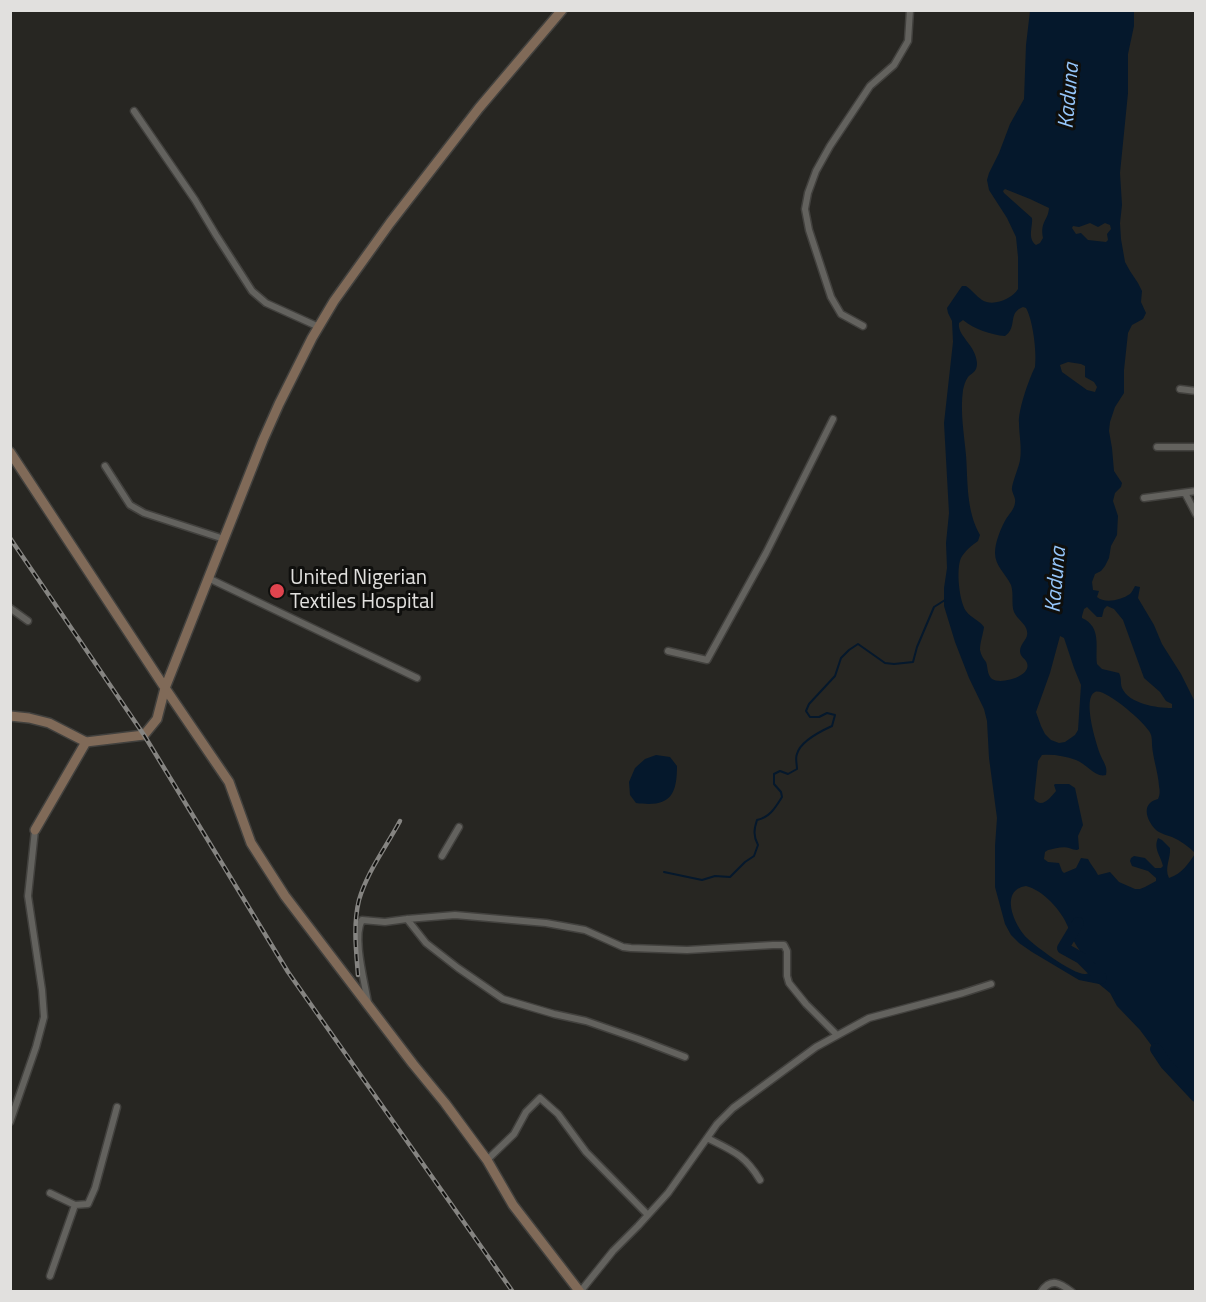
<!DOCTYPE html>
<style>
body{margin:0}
#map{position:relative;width:1206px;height:1302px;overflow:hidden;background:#272622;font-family:"Titillium Web",sans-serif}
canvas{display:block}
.frame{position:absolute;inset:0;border:12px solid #e1e0de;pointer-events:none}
</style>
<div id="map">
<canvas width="1206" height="1302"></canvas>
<div class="frame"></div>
</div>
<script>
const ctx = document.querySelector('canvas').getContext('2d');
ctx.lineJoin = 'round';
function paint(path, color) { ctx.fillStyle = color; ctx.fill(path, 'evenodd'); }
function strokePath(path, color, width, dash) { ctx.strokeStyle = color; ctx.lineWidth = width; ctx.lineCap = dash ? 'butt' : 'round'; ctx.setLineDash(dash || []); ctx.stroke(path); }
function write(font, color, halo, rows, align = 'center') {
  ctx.font = font + ' "Titillium Web",sans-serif'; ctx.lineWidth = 6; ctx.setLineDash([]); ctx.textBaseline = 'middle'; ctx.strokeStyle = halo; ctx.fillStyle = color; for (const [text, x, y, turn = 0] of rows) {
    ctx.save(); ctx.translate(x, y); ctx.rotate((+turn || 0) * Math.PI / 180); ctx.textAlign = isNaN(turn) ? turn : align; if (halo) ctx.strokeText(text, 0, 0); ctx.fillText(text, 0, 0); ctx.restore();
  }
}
paint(new Path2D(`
 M 1030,11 L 1134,11 L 1134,26 L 1128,54 L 1128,93 L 1120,173 L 1122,205 L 1120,223 L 1121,239 L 1125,262 L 1130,271 L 1138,283 L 1142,291 L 1141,302 L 1146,313 L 1143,319 L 1132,325 L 1128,333 L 1124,370 L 1124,393 L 1115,407 L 1110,422 L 1109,431 L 1112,448 L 1114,471 L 1122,483 L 1121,487 L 1115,493 L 1113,501 L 1118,516 L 1117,535 L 1111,546 L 1109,558 L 1105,566 L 1101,571 L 1095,574 L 1092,582 L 1093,590 L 1099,591 L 1097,597 C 1105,604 1121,600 1130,594 C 1132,592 1134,588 1135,586 L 1140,587 L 1138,598 L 1154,625 L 1162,644 L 1181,674 L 1195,702 L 1195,853 C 1189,847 1181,841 1172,837 C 1166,835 1159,833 1155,829 C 1146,819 1141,803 1158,799 C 1160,795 1160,791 1159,786 C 1158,772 1153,759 1152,745 C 1152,740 1152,735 1149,731 C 1144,722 1104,687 1095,692 C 1082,698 1096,743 1100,754 C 1103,762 1108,766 1106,775 C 1095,778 1087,764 1076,760 C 1065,756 1053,754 1042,755 L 1038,761 L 1034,799 C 1042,809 1050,798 1056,791 L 1054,785 L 1055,784 L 1069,784 L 1075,788 L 1083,825 L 1078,836 L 1079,849 L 1077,850 C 1075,850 1072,849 1069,848 C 1063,846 1054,849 1048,850 L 1045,852 L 1044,859 L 1048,862 L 1059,863 L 1062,871 L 1064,873 L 1076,868 L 1081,858 L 1088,859 C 1091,865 1095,869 1098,875 L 1110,872 L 1119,882 L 1135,889 L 1140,889 L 1145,887 L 1156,881 L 1156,878 L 1148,871 L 1132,866 L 1130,861 L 1131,858 L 1134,856 L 1145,858 L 1155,868 L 1161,868 L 1163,866 C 1161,856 1153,849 1158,838 L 1162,840 L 1170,848 C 1171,858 1164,868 1169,878 C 1183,873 1187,865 1195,854 L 1195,1093 L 1163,1061 L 1140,1030 L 1117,1006 L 1110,993 L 1099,984 L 1079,980 L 1032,952 L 1019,943 L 1011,935 L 1005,924 L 995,887 L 995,846 L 997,818 L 989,758 L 987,721 L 984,709 L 969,678 L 955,642 L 944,606 L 944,588 L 947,568 L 946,543 L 949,513 L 944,423 L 953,342 L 952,321 L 948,313 L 947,308 L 962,286 L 966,286 C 972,290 976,296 982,300 C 993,307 1012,299 1018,289 L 1018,257 L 1016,237 L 1007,218 L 989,190 L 987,180 L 989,173 L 999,153 L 1010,124 L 1024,99 L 1026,45 ZM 1005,189 L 1030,199 L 1049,208 C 1048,221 1040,221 1043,238 L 1040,243 L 1036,245 C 1027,238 1033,227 1032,218 L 1004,193 L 1003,191 ZM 1090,223 L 1098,227 L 1105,223 L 1110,225 L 1111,229 L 1107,234 L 1108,240 L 1106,242 L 1088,240 L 1081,233 L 1076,234 L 1072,228 L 1073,226 L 1079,227 ZM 1023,307 L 1026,308 C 1033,320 1037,353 1035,367 C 1029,379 1018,410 1019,423 C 1019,435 1022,447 1020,460 C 1019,467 1011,485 1012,490 C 1013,495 1016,498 1015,503 C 1014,510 1009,514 1006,519 C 1001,528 995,542 995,553 C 995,566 1006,574 1011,585 C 1014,594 1011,604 1014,612 C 1017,619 1026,624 1027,631 C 1029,639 1020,643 1020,651 C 1020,657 1025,658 1027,663 C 1032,676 1001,685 992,679 C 987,675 988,667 986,662 C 983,658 981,655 980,650 C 980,642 983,635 984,627 C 979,620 971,618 966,611 C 959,601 956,569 961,558 C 964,552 972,545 978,541 L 980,535 C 966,510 968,482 966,455 C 964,433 960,412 963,390 C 964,386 965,381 968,377 C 973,372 977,372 977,363 C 976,345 957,336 959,323 L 963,320 C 974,329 991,335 1005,336 C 1018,327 1007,313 1023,307 ZM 1068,362 L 1081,364 L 1085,366 L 1085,377 L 1094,382 L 1097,387 L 1095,392 L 1087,390 L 1062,372 L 1060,365 ZM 1107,606 L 1114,609 L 1123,620 L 1144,678 L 1160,692 L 1166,701 L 1172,704 L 1172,708 C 1157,708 1129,704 1122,688 C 1120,682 1122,679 1119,673 L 1102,669 L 1097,664 C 1095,647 1102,627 1082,618 L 1082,616 L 1084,609 L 1087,607 L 1097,617 L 1102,617 L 1104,609 ZM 1060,636 L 1064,638 L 1074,668 L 1081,685 L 1078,730 L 1075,735 L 1065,742 L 1059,743 L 1051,740 L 1045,734 L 1041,726 L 1036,712 L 1050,673 ZM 1026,886 C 1043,890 1062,911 1068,927 C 1071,933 1072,939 1076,945 C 1081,954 1091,961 1090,973 C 1088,973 1087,974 1086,974 C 1075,976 1035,946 1027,938 C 1014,925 999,890 1026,886 Z
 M 656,755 L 670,757 L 677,766 C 677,798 668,807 636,803 L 630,795 L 629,782 L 635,768 L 645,759 Z`), '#05182c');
strokePath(new Path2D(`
 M 664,872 L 702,880 L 715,876 L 730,877 L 745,862 L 754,856 L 758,845 C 753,836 754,829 757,820 C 770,817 775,808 782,797 L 781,792 L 774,784 L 774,774 L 780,771 L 788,774 L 797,769 C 797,764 795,758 797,754 C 800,742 821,731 832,726 L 835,715 L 827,713 L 819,717 L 810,717 L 806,711 L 809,704 L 835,676 L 841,658 L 849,650 L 858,644 L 885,663 L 894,664 L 913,662 L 917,647 L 934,607 L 945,600`), '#05182c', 2);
strokePath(new Path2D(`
 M 1078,923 L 1063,948 L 1081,958 L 1101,978
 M 1156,1049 L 1166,1064 L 1196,1096`), '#05182c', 12);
const street = new Path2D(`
 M 134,111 L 195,200 L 216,235 L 252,291 L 266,303 L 319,327
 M 863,326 L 841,314 L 831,297 L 809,230 L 805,209 L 808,193 L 816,171 L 830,146 L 870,86 L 894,65 L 908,41 L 910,10
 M 1180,389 L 1196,391
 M 1157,447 L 1196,447
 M 105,466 L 130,505 L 144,513 L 224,539
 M 1185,493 L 1196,514
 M 1144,498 L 1196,491
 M 208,578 L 417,678
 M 10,608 L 28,621
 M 668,651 L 707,660 L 766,553 L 833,419
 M 442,856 L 459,827
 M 407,919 L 426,943 L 458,968 L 503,999 L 554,1014 L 586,1021 L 638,1039 L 685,1057
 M 368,1003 C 365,983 352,937 362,920 L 385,922 L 407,919 L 455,915 L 546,923 L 585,930 L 623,947 L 631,948 L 687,950 L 773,945 L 784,945 L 787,951 L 787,976 L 789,983 L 806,1004 L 837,1035
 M 10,1122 L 36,1047 L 44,1017 L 42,990 L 28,896 L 35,830
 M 707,1138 C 733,1151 745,1155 760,1180
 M 487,1160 L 514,1134 L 526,1112 L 540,1098 L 558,1114 L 586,1152 L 648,1215
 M 50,1193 L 75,1205 L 88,1204 L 95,1188 L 117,1107
 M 50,1276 L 75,1205
 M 580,1292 L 613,1251 L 638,1226 L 668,1193 L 717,1124 L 733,1108 L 816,1047 L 869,1018 L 963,993 L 991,984
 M 1041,1292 C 1051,1277 1060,1283 1072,1292`);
const secondary = new Path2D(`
 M 10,452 L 165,688 L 229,782 L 251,843 L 285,896 L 413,1064 L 445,1103 L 487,1160 L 513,1205 L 580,1292
 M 10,716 L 29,718 L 49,723 L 86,742 L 144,735 L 157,719 L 165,688 L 263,440 L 279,404 L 312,338 L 334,301 L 390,223 L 479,108 L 562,10
 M 35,830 L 86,742`);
strokePath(street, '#42413e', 9);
strokePath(secondary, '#42413e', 12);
strokePath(street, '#63625e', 6);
strokePath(secondary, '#806a58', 9);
const rail = new Path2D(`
 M 10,538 L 144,735 L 288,972 L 513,1292
 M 358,975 C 356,950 353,924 359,900 C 367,872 386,847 400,821`);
strokePath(rail, '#858481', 4.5);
strokePath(rail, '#0f0f0d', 2, [7]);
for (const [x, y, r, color] of [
 [277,591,8,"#e0444e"]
]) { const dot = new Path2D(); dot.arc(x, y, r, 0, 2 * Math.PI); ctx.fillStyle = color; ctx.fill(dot); strokePath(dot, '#0f0f0d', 2); }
write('21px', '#e1e0de', '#0f0f0d', [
 ["United Nigerian",290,579],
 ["Textiles Hospital",290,603]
], 'left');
write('italic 22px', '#96c6fa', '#0f0f0d', [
 ["Kaduna",1070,96,-85],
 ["Kaduna",1057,580,-85]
]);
</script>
